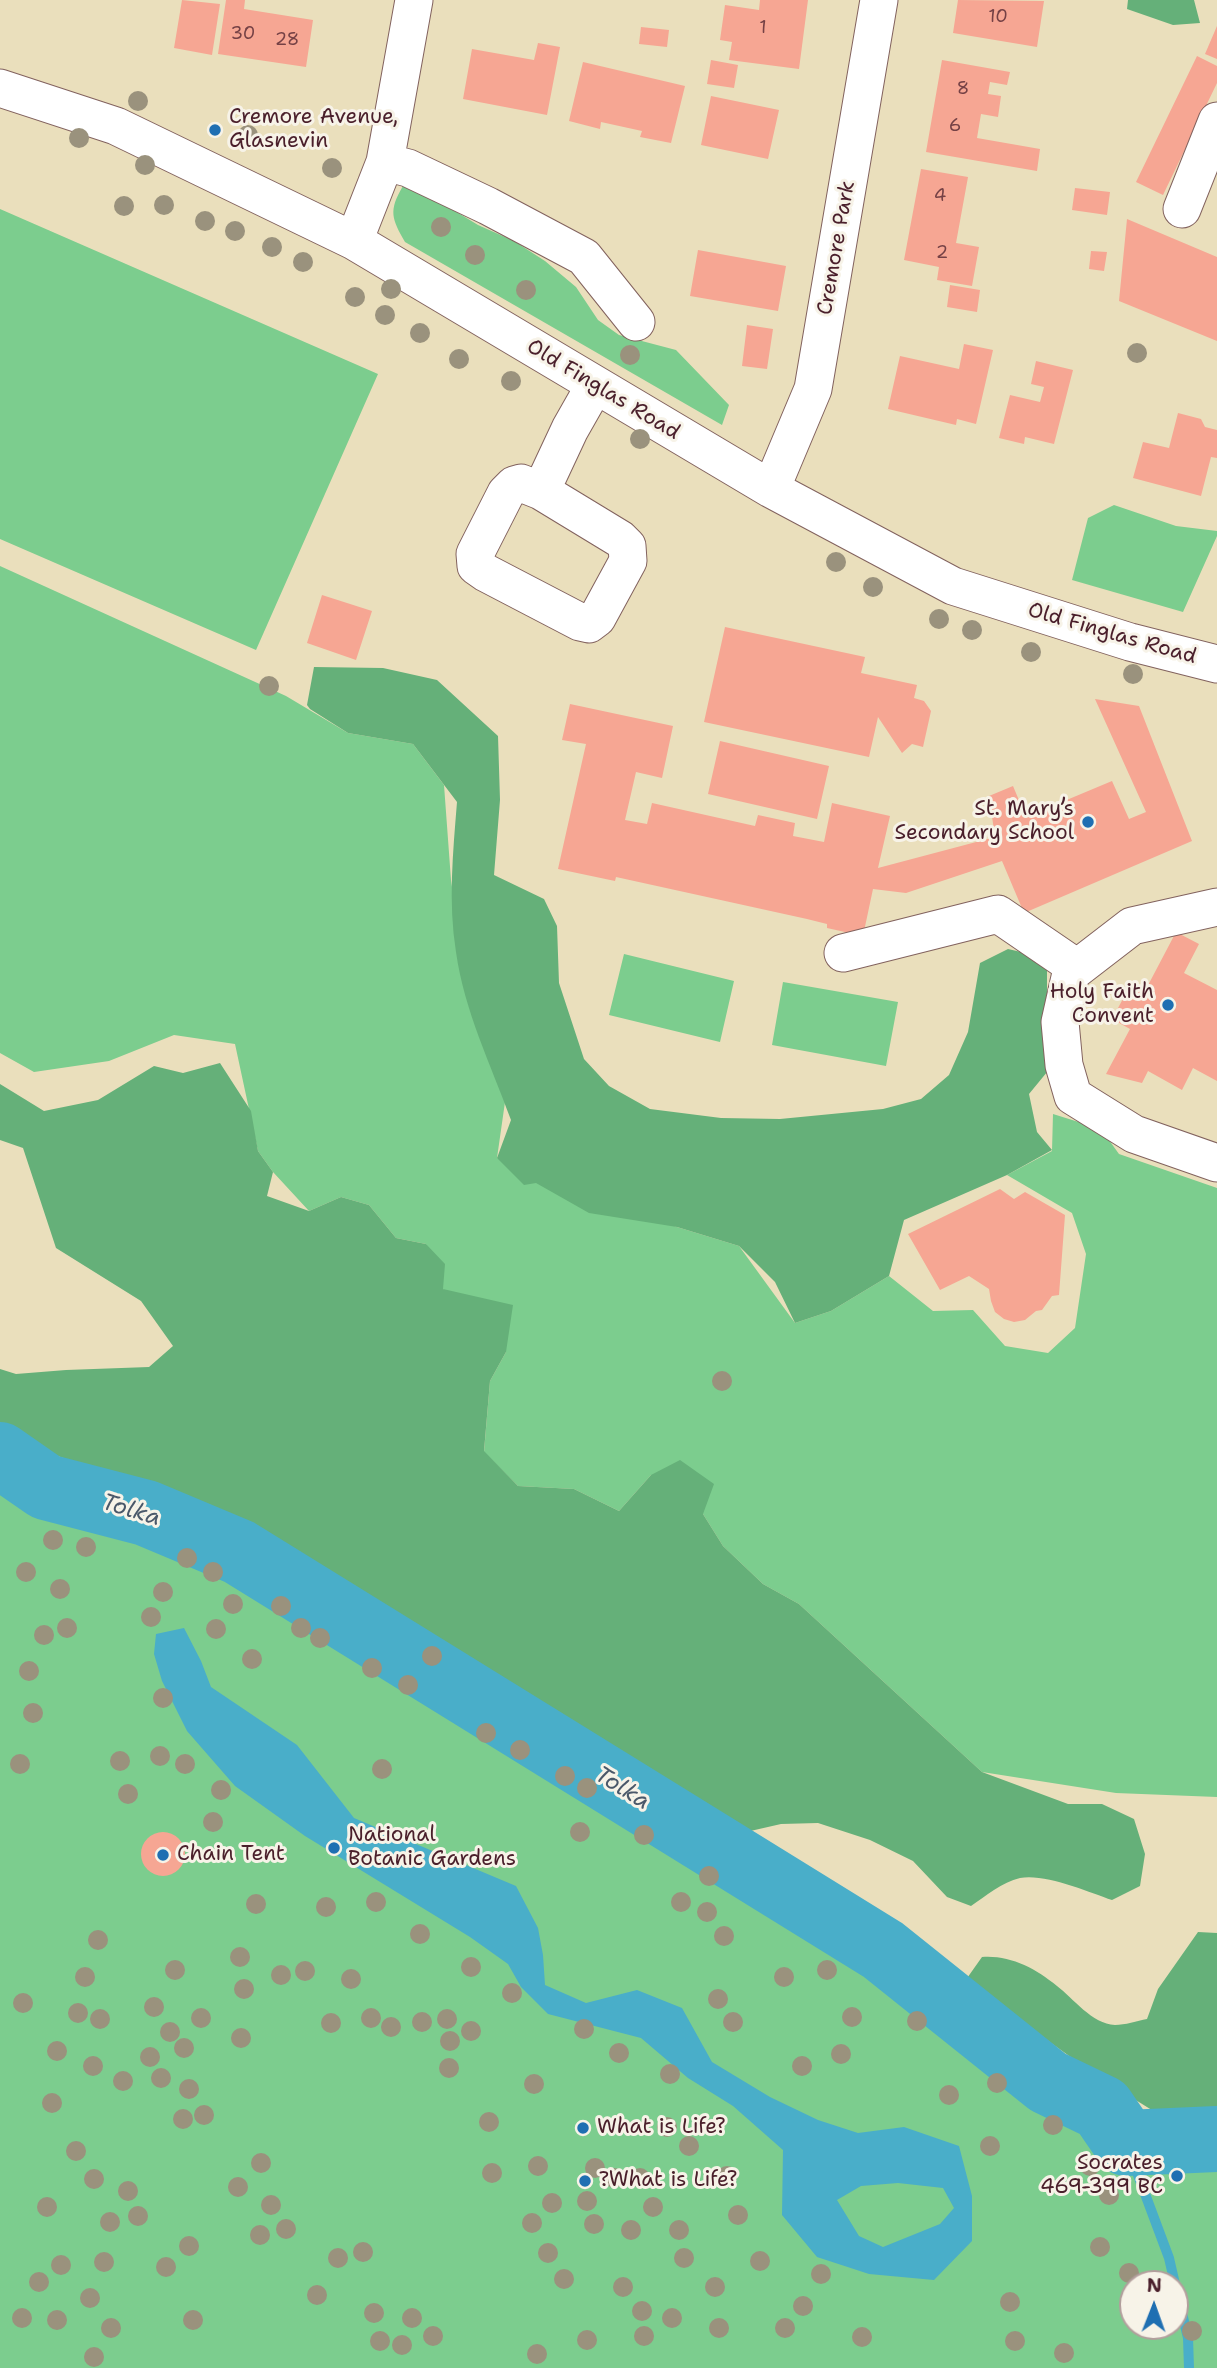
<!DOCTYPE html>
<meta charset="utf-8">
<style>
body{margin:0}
#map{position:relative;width:1217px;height:2368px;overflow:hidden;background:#eadfbc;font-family:"Shantell Sans",sans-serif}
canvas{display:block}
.north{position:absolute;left:1119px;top:2270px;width:70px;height:70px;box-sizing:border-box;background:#f7f3e8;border:2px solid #b29e9c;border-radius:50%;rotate:1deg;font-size:19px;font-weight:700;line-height:28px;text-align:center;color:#4a1f2b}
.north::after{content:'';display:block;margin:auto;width:24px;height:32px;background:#1f6fb2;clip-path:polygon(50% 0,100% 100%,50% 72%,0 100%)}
</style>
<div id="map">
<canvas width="1217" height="2368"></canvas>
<div class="north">N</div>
</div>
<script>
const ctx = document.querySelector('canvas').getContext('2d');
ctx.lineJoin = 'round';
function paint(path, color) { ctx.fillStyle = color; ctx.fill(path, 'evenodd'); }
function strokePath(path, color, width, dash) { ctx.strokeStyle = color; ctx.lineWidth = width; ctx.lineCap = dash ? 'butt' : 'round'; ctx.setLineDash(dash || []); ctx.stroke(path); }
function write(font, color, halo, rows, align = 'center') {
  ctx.font = font + ' "Shantell Sans",sans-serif'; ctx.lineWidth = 6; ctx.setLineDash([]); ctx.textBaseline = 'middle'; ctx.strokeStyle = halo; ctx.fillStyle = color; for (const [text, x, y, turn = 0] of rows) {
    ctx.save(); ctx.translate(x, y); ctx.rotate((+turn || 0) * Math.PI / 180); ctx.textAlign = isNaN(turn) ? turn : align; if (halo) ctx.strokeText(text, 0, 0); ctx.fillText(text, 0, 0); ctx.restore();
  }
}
paint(new Path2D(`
 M 415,185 L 450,208 L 478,225 L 514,241 L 545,261 L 576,287 L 598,320 L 619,335 L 676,350 L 729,405 L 722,425 L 405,242 C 392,219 388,211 403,186 Z
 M 0,209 L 378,374 L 256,650 L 0,539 Z
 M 1114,505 L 1176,526 L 1217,531 L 1217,536 L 1183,612 L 1072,580 L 1088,518 Z
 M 0,566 L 286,696 L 348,733 L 413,744 L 444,785 L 451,880 L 469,1006 L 505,1102 L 497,1158 L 677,1227 L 739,1246 L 795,1323 L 831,1311 L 889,1276 L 933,1311 L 973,1310 L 1005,1346 L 1048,1353 L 1075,1328 L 1086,1254 L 1072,1213 L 1007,1175 L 1052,1151 L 1053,1114 L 1101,1129 L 1119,1154 L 1217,1188 L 1217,1797 L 1116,1793 L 982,1772 L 799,1604 L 763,1584 L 723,1546 L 703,1514 L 651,1475 L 619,1511 L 574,1489 L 518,1486 L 484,1452 L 490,1381 L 506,1352 L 443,1289 L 426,1244 L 396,1238 L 369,1205 L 341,1197 L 309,1211 L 273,1172 L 258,1151 L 235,1044 L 174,1035 L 109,1061 L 34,1072 L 0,1053 Z
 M 624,954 L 734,981 L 720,1042 L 609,1015 Z
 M 783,982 L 898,1002 L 886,1066 L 772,1045 Z
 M 0,1482 L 45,1516 L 163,1539 L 226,1575 L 329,1603 L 404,1682 L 471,1732 L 866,1965 L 1111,2154 L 1217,2149 L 1217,2368 L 0,2368 ZM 1133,2284 L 1175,2284 L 1175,2326 L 1133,2326 Z`), '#7ccd8e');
paint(new Path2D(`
 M 1128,0 L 1194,0 L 1200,23 L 1173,25 L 1127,9 Z
 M 314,667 L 383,668 L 437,680 L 498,736 L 500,800 L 494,875 L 544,899 L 557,926 L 559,983 L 584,1059 L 609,1086 L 650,1109 L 721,1118 L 780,1119 L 883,1109 L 921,1099 L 949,1075 L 968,1032 L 980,963 L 1008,949 L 1047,958 L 1047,1019 L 1052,1066 L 1029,1094 L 1037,1132 L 1052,1150 L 1007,1175 L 904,1220 L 889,1276 L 831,1311 L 795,1323 L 775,1282 L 739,1246 L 677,1227 L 589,1213 L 536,1183 L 524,1185 L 497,1158 L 511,1120 C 491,1065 464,1010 456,952 C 448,902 453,852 457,802 L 413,744 L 348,733 L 310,709 L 307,705 Z
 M 220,1063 L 251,1111 L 258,1151 L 273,1172 L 267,1196 L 309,1211 L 341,1197 L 369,1205 L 396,1238 L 426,1244 L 445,1264 L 443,1289 L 513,1305 L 506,1352 L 490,1381 L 484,1451 L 518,1486 L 574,1489 L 619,1511 L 651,1475 L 680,1460 L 714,1484 L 703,1514 L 723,1546 L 763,1584 L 799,1604 L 982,1772 L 1068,1804 L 1102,1804 L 1134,1819 L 1145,1854 L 1140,1886 L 1112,1900 C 1089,1892 1044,1873 1020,1878 C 1002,1882 986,1896 971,1906 L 947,1897 L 913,1861 L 870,1840 L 818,1823 L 781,1824 L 746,1832 L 309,1569 L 173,1496 L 17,1442 L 0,1430 L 0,1369 L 16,1374 L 66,1370 L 149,1367 L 173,1346 L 141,1301 L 56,1248 L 23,1148 L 0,1140 L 0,1084 L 44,1111 L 98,1100 L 154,1066 L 183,1073 Z
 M 1198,1932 L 1217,1933 L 1217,2107 L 1155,2112 L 1097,2076 L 965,1981 L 982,1957 C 1010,1955 1035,1968 1057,1986 C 1073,1998 1092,2024 1115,2025 C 1125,2025 1137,2021 1147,2019 L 1158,1989 Z`), '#65b079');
paint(new Path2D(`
 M 184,1628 L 201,1661 L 211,1687 L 297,1745 L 354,1818 L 516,1886 L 538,1928 L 543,1955 L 545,1985 L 586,2003 L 637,1990 L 682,2008 L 712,2062 L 770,2097 L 818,2120 L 858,2133 L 904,2127 L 959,2146 L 972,2196 L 972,2241 L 934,2280 L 869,2274 L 817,2257 L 782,2215 L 783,2150 L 733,2106 L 688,2078 L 641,2038 L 548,2014 L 521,1987 L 508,1964 L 470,1937 L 305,1836 L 235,1786 L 187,1731 L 162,1681 L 154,1654 L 156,1634 ZM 898,2183 L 943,2188 L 954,2208 L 940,2224 L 883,2247 L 859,2236 L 837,2200 L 861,2186 Z`), '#49aec9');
strokePath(new Path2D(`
 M 1126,2143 L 1169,2258 L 1175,2284
 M 1175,2284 L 1188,2338 L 1189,2368`), '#49aec9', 10);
strokePath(new Path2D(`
 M 0,1455 L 46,1487 L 146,1513 L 239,1552 L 883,1950 L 1048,2082 L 1102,2108 L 1126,2143 L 1217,2139`), '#49aec9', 66);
paint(new Path2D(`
 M 182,0 L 220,4 L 212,55 L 174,48 Z
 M 226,0 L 245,0 L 244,9 L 313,20 L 306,67 L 218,54 Z
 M 760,0 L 808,0 L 799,69 L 729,60 L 732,42 L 720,40 L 725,5 L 759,10 Z
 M 958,0 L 1044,1 L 1037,47 L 953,33 Z
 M 1217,26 L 1217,59 L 1205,54 Z
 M 641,27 L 669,30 L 667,47 L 639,44 Z
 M 538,43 L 560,47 L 547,115 L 463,99 L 472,49 L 534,60 Z
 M 1197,56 L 1217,66 L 1217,83 L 1163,195 L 1136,182 Z
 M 711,60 L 738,65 L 734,88 L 707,84 Z
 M 942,60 L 1010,72 L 1007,85 L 990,82 L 988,94 L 1001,96 L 998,117 L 981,114 L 977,138 L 1040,149 L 1037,171 L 926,152 Z
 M 583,62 L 685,86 L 671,143 L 640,137 L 642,131 L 601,122 L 600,129 L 569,121 Z
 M 711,96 L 779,110 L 768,159 L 701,145 Z
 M 921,169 L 968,177 L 956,243 L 979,247 L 972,286 L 937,280 L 939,267 L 904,260 Z
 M 1075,188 L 1110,192 L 1107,215 L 1072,210 Z
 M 1127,219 L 1217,257 L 1217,341 L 1119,301 Z
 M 698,250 L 786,266 L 778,311 L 690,296 Z
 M 1091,251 L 1107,252 L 1104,271 L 1089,269 Z
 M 950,285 L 980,290 L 977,312 L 947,307 Z
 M 747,325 L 773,329 L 767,369 L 742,366 Z
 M 964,344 L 993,350 L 976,424 L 957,419 L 956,425 L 888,409 L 900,356 L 959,369 Z
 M 1036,361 L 1073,370 L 1054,444 L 1025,437 L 1024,444 L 999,438 L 1010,395 L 1040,402 L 1044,387 L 1031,384 Z
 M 1178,413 L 1201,419 L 1205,427 L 1217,430 L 1217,458 L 1211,457 L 1201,496 L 1133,478 L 1143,442 L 1169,448 Z
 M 322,595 L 372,611 L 356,660 L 307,643 Z
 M 725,627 L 865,657 L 861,673 L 917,685 L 914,698 L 924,701 L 931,711 L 923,747 L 912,744 L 902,753 L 878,717 L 869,757 L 704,722 Z
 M 1095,699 L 1139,706 L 1192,841 L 1024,913 L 1002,861 L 906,893 L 873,889 L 863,936 L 827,928 L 827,924 L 807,919 L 616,877 L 615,881 L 558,869 L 586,744 L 562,740 L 570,704 L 673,726 L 662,778 L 636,772 L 625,820 L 647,824 L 652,803 L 755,826 L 758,815 L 795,823 L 793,836 L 824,842 L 832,803 L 890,816 L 878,868 L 995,837 L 989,796 L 1013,786 L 1026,817 L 1112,781 L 1129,819 L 1146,812 Z
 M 720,741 L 829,766 L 817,819 L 708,794 Z
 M 1176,932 L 1199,944 L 1184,973 L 1217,990 L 1217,1081 L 1193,1068 L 1182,1090 L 1148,1071 L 1142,1083 L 1106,1074 L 1130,1029 L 1112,1019 L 1131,984 L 1145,991 Z
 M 1000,1189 L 1014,1199 L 1025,1192 L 1065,1215 L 1059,1295 L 1052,1296 L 1042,1310 L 1036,1311 L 1025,1320 L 1014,1322 L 1004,1319 L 995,1312 L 991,1301 L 989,1289 L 969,1276 L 940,1290 L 908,1234 Z
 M141 1854a22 22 0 1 1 44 0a22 22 0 1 1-44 0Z`), '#f6a693');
const minor = new Path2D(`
 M 0,88 L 116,126 L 354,241 L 771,489 L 953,586 L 1130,642 L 1217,664
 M 385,162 L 408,168 L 488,206 L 584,257 L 636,322
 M 1182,209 L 1217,121
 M 354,241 L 385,162 L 414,0
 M 521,483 L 541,491 L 620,539 L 627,546 L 628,561 L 597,618 L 589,624 L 580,622 L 486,573 L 476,566 L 475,554 L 506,493 L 514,485 Z
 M 771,489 L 813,389 L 879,0
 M 541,491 L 570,429 L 595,385
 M 1217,907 L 1132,926 L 1071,973 L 1060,1022 L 1064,1065 L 1073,1096 L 1134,1134 L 1217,1163
 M 843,953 L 998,914 L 1077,968`);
strokePath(minor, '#82625e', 39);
strokePath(minor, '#fff', 37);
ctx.fillStyle = '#9a927d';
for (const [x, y] of [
 [138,101],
 [248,135],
 [79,138],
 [145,165],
 [332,168],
 [164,205],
 [124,206],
 [205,221],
 [441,227],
 [235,231],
 [272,247],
 [475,255],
 [303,262],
 [391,289],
 [526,290],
 [355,297],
 [385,315],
 [420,333],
 [1137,353],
 [630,355],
 [459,359],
 [511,381],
 [640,439],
 [836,562],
 [873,587],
 [939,619],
 [972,630],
 [1031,652],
 [1133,674],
 [269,686],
 [722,1381],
 [53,1540],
 [86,1547],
 [187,1558],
 [26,1572],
 [213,1572],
 [60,1589],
 [163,1592],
 [233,1604],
 [281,1606],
 [151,1617],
 [67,1628],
 [301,1628],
 [216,1629],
 [44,1635],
 [320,1638],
 [432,1656],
 [252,1659],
 [372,1668],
 [29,1671],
 [408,1685],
 [163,1698],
 [33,1713],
 [486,1733],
 [520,1750],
 [160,1756],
 [120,1761],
 [20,1764],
 [185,1764],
 [382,1769],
 [565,1776],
 [587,1788],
 [221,1790],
 [128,1794],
 [213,1822],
 [580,1832],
 [644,1835],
 [709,1876],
 [376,1902],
 [681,1902],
 [256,1904],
 [326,1907],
 [707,1912],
 [420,1934],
 [724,1936],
 [98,1940],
 [240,1957],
 [471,1967],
 [175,1970],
 [827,1970],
 [305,1971],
 [281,1975],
 [85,1977],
 [784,1977],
 [351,1979],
 [244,1989],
 [512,1993],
 [718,1999],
 [23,2003],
 [154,2007],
 [78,2013],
 [852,2017],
 [201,2018],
 [371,2018],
 [100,2019],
 [447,2019],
 [917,2021],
 [422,2022],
 [733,2022],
 [331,2023],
 [391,2027],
 [584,2029],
 [471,2031],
 [170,2032],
 [241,2038],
 [450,2041],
 [184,2048],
 [57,2051],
 [619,2053],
 [841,2054],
 [150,2057],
 [93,2066],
 [802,2066],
 [449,2068],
 [670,2074],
 [161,2078],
 [123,2081],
 [997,2083],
 [534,2084],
 [189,2089],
 [949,2095],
 [52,2103],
 [204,2115],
 [183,2119],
 [489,2122],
 [1053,2125],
 [667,2127],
 [689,2146],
 [990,2146],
 [76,2151],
 [261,2163],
 [538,2166],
 [1090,2166],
 [595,2168],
 [492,2173],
 [727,2176],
 [614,2178],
 [640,2178],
 [94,2179],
 [238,2187],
 [128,2191],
 [1109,2195],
 [587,2201],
 [552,2203],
 [271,2205],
 [47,2207],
 [653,2207],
 [738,2215],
 [138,2216],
 [110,2222],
 [532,2223],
 [594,2224],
 [286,2229],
 [631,2230],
 [679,2230],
 [260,2235],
 [189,2246],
 [1100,2247],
 [363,2252],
 [548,2253],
 [338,2258],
 [684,2258],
 [760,2261],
 [104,2262],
 [61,2265],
 [166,2267],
 [1129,2273],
 [821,2274],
 [564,2279],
 [39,2282],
 [623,2287],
 [715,2287],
 [317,2295],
 [90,2298],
 [1010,2302],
 [803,2306],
 [642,2311],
 [374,2313],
 [22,2318],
 [412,2318],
 [672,2318],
 [57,2320],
 [193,2320],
 [111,2328],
 [719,2328],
 [785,2328],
 [1192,2331],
 [433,2336],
 [644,2336],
 [862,2337],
 [587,2340],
 [380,2341],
 [1015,2341],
 [402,2345],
 [1064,2353],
 [537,2354],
 [94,2357]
]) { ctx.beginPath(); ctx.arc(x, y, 10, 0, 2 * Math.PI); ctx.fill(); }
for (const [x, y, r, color] of [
 [215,130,7,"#1f6fb2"],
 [1088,822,7,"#1f6fb2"],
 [1168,1005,7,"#1f6fb2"],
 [334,1848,7,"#1f6fb2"],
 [163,1855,7,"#1f6fb2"],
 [583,2128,7,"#1f6fb2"],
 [1177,2176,7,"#1f6fb2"],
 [585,2181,7,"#1f6fb2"]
]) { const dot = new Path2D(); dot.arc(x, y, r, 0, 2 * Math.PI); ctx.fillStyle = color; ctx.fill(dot); strokePath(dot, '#f7f3e8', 2.5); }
write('18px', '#754145', null, [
 ["10",998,17],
 ["1",763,28],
 ["30",243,34],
 ["28",287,40],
 ["8",963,89],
 ["6",955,126],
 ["4",940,196],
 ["2",942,253]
]);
write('21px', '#4a1f2b', '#f7f3e8', [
 ["Cremore Avenue,",229,118],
 ["Glasnevin",229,142],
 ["St. Mary’s",1074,810,"right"],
 ["Secondary School",1074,834,"right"],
 ["Holy Faith",1154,993,"right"],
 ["Convent",1154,1017,"right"],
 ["National",348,1836],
 ["Botanic Gardens",348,1860],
 ["Chain Tent",177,1855],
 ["What is Life?",597,2128],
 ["Socrates",1163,2164,"right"],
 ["469-399 BC",1163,2188,"right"],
 ["?What is Life?",599,2181]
], 'left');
write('21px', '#4a1f2b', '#f7f3e8', [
 ["Cremore Park",837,248,-80],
 ["Old Finglas Road",603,390,31],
 ["Old Finglas Road",1112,634,16]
]);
write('italic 23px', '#4a586a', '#f7f3e8', [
 ["Tolka",131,1511,17],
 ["Tolka",622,1789,32]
]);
</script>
